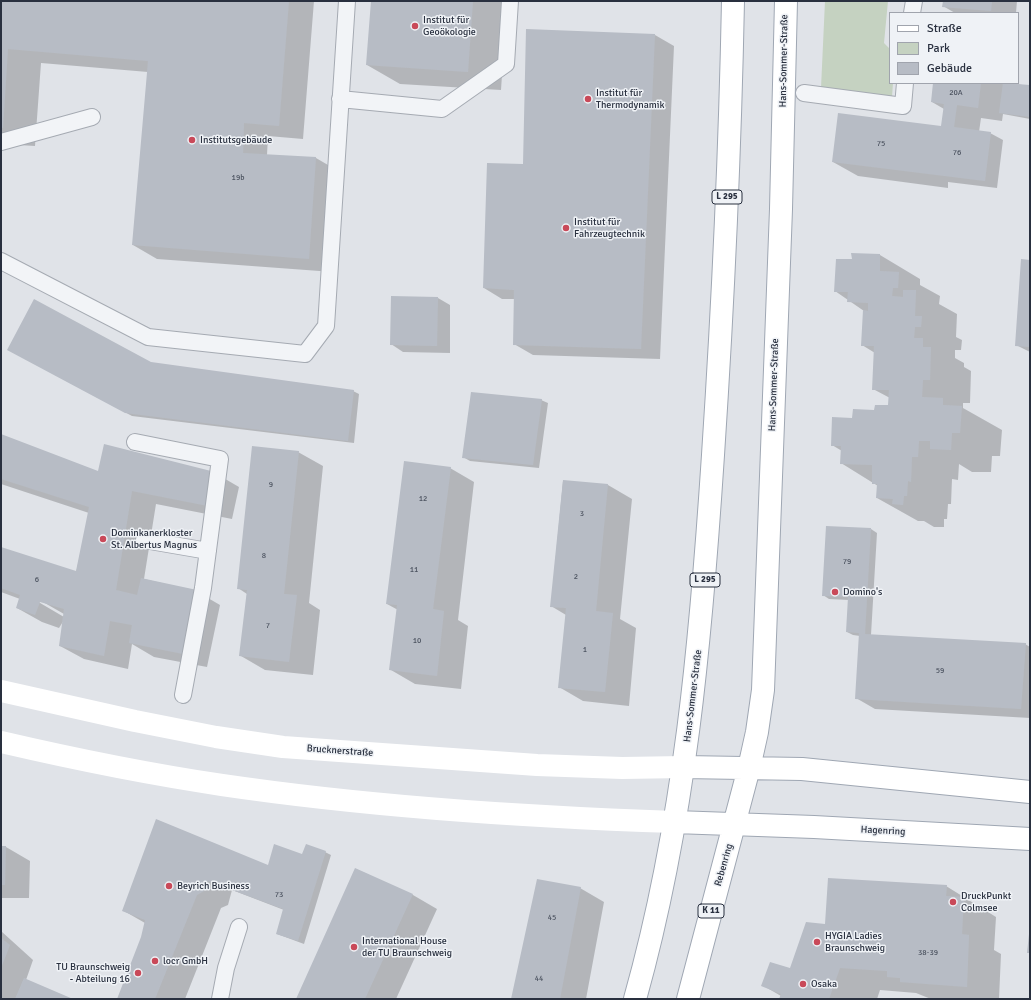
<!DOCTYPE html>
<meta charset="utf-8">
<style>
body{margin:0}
#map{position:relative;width:1031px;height:1000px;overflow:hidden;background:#e0e3e8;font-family:Signika,sans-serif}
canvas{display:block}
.frame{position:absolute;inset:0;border:2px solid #29303f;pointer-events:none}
.legend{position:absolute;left:889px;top:12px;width:130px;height:72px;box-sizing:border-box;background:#eff2f6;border:1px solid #a0a4ad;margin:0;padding:5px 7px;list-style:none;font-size:12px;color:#29303f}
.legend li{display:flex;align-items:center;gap:8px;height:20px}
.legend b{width:20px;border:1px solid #a0a4ad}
</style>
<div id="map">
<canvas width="1031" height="1000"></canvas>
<div class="frame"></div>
<ul class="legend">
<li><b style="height:5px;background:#fff"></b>Straße</li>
<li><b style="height:11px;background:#c5d2c1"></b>Park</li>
<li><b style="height:11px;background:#b7bcc5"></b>Gebäude</li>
</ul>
</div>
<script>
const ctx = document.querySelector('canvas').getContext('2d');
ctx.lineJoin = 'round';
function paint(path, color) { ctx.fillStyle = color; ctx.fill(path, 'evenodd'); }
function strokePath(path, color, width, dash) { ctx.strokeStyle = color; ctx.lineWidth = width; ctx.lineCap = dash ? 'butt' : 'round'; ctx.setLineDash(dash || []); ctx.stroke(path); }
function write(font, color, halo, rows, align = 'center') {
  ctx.font = font + ' Signika,sans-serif'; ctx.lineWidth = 3; ctx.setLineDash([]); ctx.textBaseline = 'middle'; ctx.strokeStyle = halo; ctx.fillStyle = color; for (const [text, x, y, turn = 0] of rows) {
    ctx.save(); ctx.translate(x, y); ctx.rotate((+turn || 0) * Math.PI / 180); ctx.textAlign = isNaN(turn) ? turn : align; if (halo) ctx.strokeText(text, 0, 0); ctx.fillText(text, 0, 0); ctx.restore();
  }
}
paint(new Path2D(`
 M 825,1 L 888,1 L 884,43 L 890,49 L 890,83 L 893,83 L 892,97 L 821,88 Z`), '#c5d2c1');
paint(new Path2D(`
 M 1,1 L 314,1 L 303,139 L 268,136 L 267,155 L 316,158 L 340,172 L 333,272 L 157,259 L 133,245 L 148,72 L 41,63 L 35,146 L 1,144 Z
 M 372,1 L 507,1 L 501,90 L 400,84 L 367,65 Z
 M 944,1 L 1017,1 L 1016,13 L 955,13 L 943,6 Z
 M 655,35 L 674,46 L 660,359 L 533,355 L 514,344 L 515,299 L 502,299 L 484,288 L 524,165 Z
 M 934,83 L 1009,83 L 1030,86 L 1030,119 L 1003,114 L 1002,121 L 981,118 L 979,132 L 990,133 L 1003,140 L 997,188 L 948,182 L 948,188 L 858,176 L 833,162 L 945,128 L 944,109 L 932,102 Z
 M 880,255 L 920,279 L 920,285 L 940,296 L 939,304 L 957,314 L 956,337 L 962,340 L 961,350 L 955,350 L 955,358 L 964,363 L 964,367 L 971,371 L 970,403 L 963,403 L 963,408 L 1002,430 L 1000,456 L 992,456 L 991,472 L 972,472 L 959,464 L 958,480 L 952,479 L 951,504 L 948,504 L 947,519 L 944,519 L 944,527 L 934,527 L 924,521 L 918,521 L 877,498 L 878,486 L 841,463 L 842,451 L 832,445 L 875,411 L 889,406 L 890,398 L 873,389 L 875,353 L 862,345 L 864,311 L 835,291 L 853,260 Z
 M 1030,261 L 1030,352 L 1016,345 Z
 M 438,298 L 450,305 L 450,353 L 403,352 L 391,344 Z
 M 14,353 L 150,363 L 353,391 L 359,394 L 354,443 L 132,416 Z
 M 541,400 L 548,403 L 539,468 L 470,461 L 463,457 Z
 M 1,435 L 98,472 L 215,473 L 239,487 L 232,519 L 156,504 L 144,579 L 196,591 L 220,605 L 207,667 L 154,657 L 132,644 L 128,669 L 84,659 L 60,646 L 64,620 L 59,628 L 42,622 L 17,608 L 20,599 L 1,592 L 1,548 L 76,573 L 89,513 L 1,484 ZM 36,598 L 64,614 L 64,617 L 35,600 Z
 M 298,452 L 323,466 L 309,603 L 320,610 L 313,675 L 265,670 L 241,656 L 247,594 L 238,588 Z
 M 450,468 L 474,482 L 458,620 L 468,626 L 461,689 L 415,684 L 391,670 L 398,610 L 387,604 Z
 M 563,481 L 608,485 L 632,499 L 620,619 L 636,628 L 629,706 L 583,701 L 559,687 L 566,615 L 551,606 Z
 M 871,529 L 877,533 L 871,635 L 1025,644 L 1030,647 L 1030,718 L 875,709 L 856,698 L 860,636 L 853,635 L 847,632 L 849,600 L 829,599 L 823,595 Z
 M 157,820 L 268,866 L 302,855 L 325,852 L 331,855 L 304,944 L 277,934 L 284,910 L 232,890 L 228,905 L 221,908 L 185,999 L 118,999 L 142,937 L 145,923 L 124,911 Z
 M 1,847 L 6,847 L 30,861 L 29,898 L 1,898 Z
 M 356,869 L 413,895 L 437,909 L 396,999 L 297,999 Z
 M 946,886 L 996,917 L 994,950 L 1001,954 L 999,999 L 931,999 L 916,993 L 880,990 L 877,999 L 780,999 L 781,996 L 762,985 L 791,970 L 826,925 Z
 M 580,888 L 604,902 L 586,999 L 512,999 Z
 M 1,931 L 33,960 L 26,980 L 70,999 L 16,999 L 17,997 L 15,999 L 1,999 Z`), '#0003');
paint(new Path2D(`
 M 1,1 L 289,1 L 279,126 L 244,123 L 243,153 L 316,157 L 309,259 L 132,245 L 148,61 L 8,49 L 3,128 L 1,127 Z
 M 371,1 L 473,1 L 468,72 L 366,65 Z
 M 943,1 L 992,1 L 991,11 L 942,7 Z
 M 526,29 L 655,34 L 641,349 L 513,345 L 514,290 L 483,288 L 487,163 L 523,164 Z
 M 933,83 L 981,83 L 978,108 L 957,105 L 954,127 L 991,132 L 985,181 L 832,162 L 838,113 L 941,126 L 944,104 L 931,102 Z
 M 1003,83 L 1030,85 L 1030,117 L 999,113 Z
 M 851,253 L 880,254 L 880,271 L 899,272 L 898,288 L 893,288 L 892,296 L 903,297 L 903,290 L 916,290 L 915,316 L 922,316 L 921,327 L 915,327 L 914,338 L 923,338 L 923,347 L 931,347 L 930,380 L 923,380 L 922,397 L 943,398 L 943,405 L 962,406 L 960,433 L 952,433 L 951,450 L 930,449 L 930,441 L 919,441 L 918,457 L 912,457 L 911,482 L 908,481 L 907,496 L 904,496 L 903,505 L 892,504 L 893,499 L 876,498 L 877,484 L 872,484 L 872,465 L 840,464 L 841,446 L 831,446 L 832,417 L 852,418 L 853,409 L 874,410 L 875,405 L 888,405 L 889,390 L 872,390 L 874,346 L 861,346 L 863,310 L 868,311 L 868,303 L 847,302 L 848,292 L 834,292 L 836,259 L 852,259 Z
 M 1021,259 L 1030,260 L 1030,347 L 1015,346 Z
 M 391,296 L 438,297 L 437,346 L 390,345 Z
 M 34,299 L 151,362 L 354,390 L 348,441 L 125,413 L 7,350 Z
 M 471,392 L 542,399 L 533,465 L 462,458 Z
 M 1,434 L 98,471 L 104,444 L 215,472 L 208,506 L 132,491 L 116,590 L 137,595 L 141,578 L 197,590 L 183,654 L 129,643 L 132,625 L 110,621 L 104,656 L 59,646 L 64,609 L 40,602 L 35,615 L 16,608 L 20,595 L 1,588 L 1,547 L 76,571 L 89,507 L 1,479 Z
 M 252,446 L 299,451 L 284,594 L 297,595 L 289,662 L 239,656 L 247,590 L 237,589 Z
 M 404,461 L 451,467 L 433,609 L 444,611 L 437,676 L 389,670 L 397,605 L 386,604 Z
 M 563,480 L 608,484 L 596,611 L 613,613 L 605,692 L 558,688 L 566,608 L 550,607 Z
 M 826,526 L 871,528 L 865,634 L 1026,643 L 1021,709 L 855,699 L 859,633 L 846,632 L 848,597 L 822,596 Z
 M 156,819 L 268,865 L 274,844 L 302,854 L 306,844 L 326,851 L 298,941 L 276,934 L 283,909 L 208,881 L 204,891 L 197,895 L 155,999 L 117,999 L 141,937 L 145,920 L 122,911 Z
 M 1,846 L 6,846 L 5,885 L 1,885 Z
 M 355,868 L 413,894 L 365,999 L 296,999 Z
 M 828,878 L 947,885 L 946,896 L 964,897 L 962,934 L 969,935 L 967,987 L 900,982 L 900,978 L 887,977 L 887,971 L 840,968 L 829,999 L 779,999 L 781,994 L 761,986 L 770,962 L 790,968 L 806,922 L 825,924 Z
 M 537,879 L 581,887 L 560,999 L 511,999 Z
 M 1029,934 L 1030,934 L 1030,953 L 1027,953 Z
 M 1,938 L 10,945 L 1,968 Z
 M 24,978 L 73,999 L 15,999 Z`), '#b7bcc5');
const service = new Path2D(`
 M 912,13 L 914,1
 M 804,93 L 903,106 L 905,83
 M 340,99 L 442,109 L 506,64 L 510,1
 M 1,142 L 92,117
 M 1,261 L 148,337 L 305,354 L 326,326 L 347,1
 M 135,442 L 220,459 L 203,588 L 183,695
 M 144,540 L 208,551
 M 220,999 L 226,968 L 239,927`);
const primary = new Path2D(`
 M 684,767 L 802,769 L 1030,792
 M 675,822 L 814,827 L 1030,839
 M 635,999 C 685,821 701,639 713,455 C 723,304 730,152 733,1
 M 688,999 L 749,768 L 757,732 L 763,690 L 781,209 L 786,1`);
strokePath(service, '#a5aab2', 18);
strokePath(primary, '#9fa7b3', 24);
strokePath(service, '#f2f4f7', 16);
strokePath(new Path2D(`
 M 1,691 L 135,721 L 216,737 L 283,747 L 537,765 L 622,768 L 684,767
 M 1,742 C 74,759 148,774 222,785 C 372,807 524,817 675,822`), '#fff', 22);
strokePath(primary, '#fff', 22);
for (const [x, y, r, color] of [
 [415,26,4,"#c94959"],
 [588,99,4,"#c94959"],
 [192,140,4,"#c94959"],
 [566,228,4,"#c94959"],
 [103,539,4,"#c94959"],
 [835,592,4,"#c94959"],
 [169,886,4,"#c94959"],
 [953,902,4,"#c94959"],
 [817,942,4,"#c94959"],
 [354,947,4,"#c94959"],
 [155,961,4,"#c94959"],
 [138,973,4,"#c94959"],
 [803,984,4,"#c94959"]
]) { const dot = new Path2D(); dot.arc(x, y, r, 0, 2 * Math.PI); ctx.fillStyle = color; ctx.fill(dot); strokePath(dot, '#eff2f6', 1.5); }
write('8px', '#4c5360', null, [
 ["20A",956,93],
 ["75",881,144],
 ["76",957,153],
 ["19b",238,178],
 ["9",271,485],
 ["12",423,499],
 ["3",582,514],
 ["8",264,556],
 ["79",847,562],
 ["11",414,570],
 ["2",576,577],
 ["6",37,580],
 ["7",268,626],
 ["10",417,641],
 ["1",585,650],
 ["59",940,671],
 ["73",279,895],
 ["45",552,918],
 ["38-39",928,953],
 ["44",539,979]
]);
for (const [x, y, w] of [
 [727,197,30],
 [705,580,30],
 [711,911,26]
]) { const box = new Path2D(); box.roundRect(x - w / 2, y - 7, w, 14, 3); ctx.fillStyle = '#eff2f6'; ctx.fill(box); strokePath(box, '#29303f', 1); }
write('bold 9px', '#29303f', null, [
 ["L 295",727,197],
 ["L 295",705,580],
 ["K 11",711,911]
]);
write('10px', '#29303f', '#eff2f6', [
 ["Institut für",423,20],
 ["Geoökologie",423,32],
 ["Institut für",596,93],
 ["Thermodynamik",596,105],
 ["Institutsgebäude",200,140],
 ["Institut für",574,222],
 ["Fahrzeugtechnik",574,234],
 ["Dominkanerkloster",111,533],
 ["St. Albertus Magnus",111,545],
 ["Domino's",843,592],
 ["Beyrich Business",177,886],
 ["DruckPunkt",961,896],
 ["Colmsee",961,908],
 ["HYGIA Ladies",825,936],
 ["Braunschweig",825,948],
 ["International House",362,941],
 ["der TU Braunschweig",362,953],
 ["locr GmbH",163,961],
 ["TU Braunschweig",130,967,"right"],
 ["- Abteilung 16",130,979,"right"],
 ["Osaka",811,984]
], 'left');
write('10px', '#29303f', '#eff2f6', [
 ["Hans-Sommer-Straße",784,61,-89],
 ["Hans-Sommer-Straße",774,385,-88],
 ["Hans-Sommer-Straße",693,696,-83],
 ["Brucknerstraße",340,751,4],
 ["Hagenring",883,831,3],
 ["Rebenring",724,865,-74]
]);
</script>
